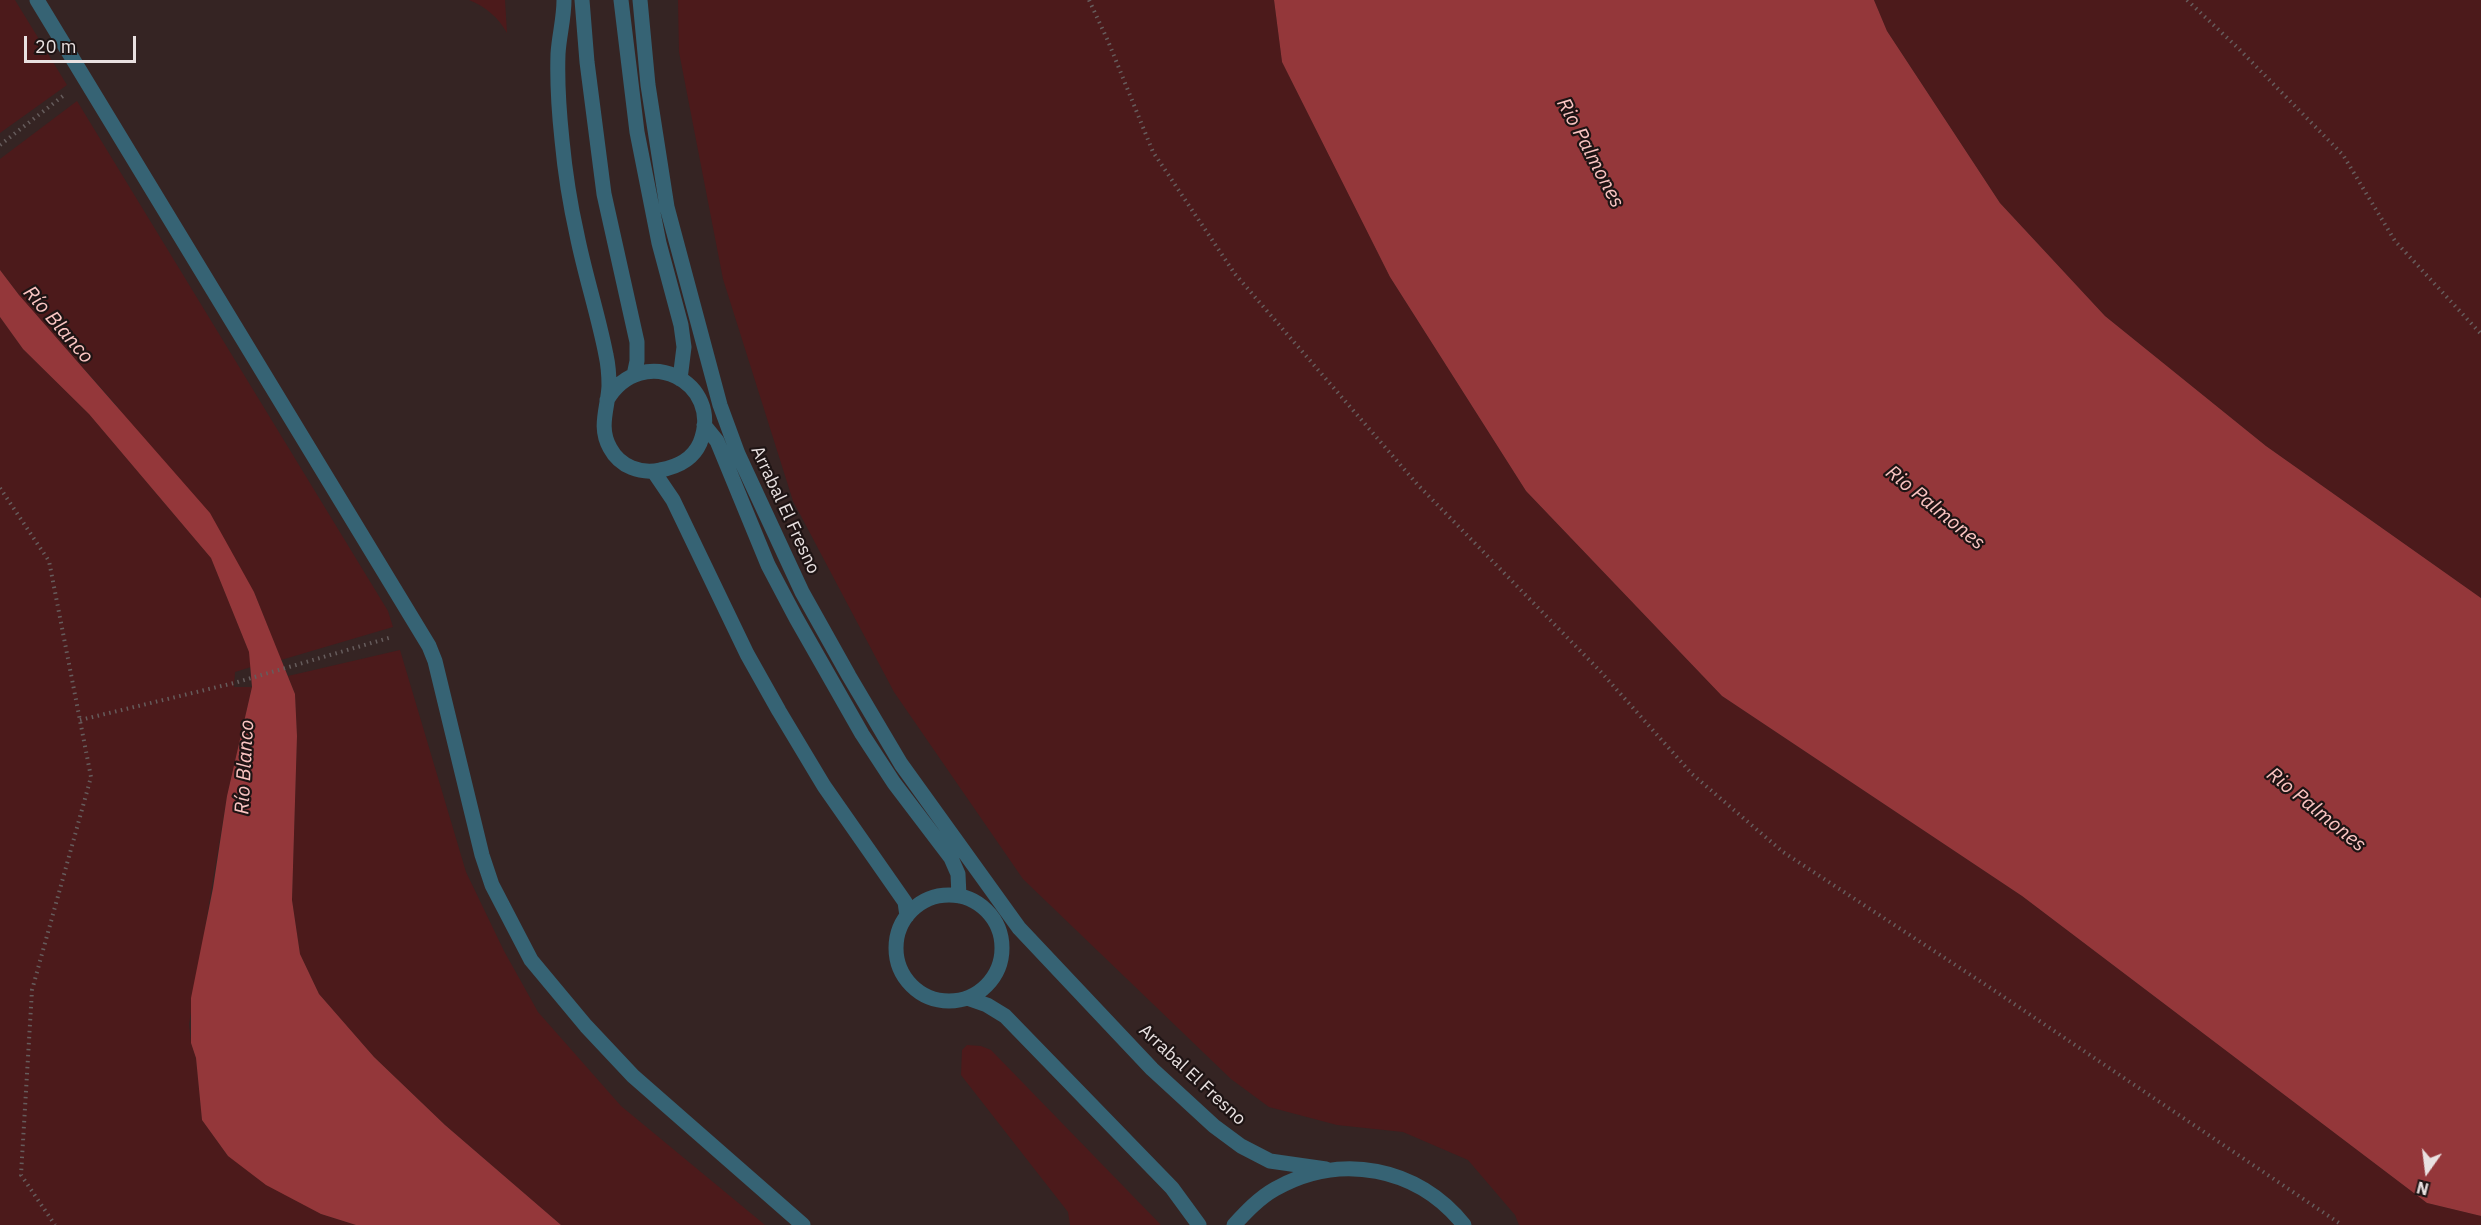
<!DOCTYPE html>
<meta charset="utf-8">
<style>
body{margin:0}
#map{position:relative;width:2481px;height:1225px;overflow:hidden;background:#281d1d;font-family:"IBM Plex Sans",sans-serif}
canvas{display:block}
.north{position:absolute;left:2397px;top:1141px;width:60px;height:60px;-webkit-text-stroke:4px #1e1414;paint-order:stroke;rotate:194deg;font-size:16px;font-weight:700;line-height:24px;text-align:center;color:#e9e1e1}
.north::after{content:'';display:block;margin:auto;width:21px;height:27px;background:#e9e1e1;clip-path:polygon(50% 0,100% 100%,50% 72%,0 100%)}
.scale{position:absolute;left:24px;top:36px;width:112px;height:27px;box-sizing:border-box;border:3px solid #e9e1e1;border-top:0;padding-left:8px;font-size:18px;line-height:21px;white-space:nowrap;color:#e9e1e1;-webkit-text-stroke:4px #1e1414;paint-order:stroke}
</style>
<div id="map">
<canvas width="2481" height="1225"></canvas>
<div class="north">N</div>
<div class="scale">20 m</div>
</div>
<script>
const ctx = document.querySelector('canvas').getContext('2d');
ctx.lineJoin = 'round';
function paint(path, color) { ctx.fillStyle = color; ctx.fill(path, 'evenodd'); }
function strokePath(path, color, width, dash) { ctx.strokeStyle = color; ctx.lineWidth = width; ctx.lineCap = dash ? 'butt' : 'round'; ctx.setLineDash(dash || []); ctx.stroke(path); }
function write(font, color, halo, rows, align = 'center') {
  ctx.font = font + ' "IBM Plex Sans",sans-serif'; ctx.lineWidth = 4.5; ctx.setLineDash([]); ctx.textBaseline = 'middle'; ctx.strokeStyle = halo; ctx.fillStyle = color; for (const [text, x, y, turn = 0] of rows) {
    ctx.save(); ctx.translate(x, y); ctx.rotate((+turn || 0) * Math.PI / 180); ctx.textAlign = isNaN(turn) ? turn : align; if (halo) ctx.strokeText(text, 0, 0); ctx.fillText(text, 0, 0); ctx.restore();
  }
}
paint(new Path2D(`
 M 0,0 L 751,0 L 1594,1225 L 0,1225 Z`), '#352423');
paint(new Path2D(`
 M 0,0 L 15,0 L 67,85 L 0,133 Z
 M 469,0 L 505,0 L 507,33 C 498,17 486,7 469,0 Z
 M 678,0 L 1274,0 L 1282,62 L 1390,277 L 1526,491 L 1722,696 L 2022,896 L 2427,1203 L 2481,1216 L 2481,1225 L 1519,1225 L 1515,1215 L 1468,1160 L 1403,1132 L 1337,1125 L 1269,1107 L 1231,1079 L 1023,879 L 894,692 L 793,501 L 723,279 L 679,52 Z
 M 1874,0 L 2481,0 L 2481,598 L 2266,446 L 2105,316 L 2000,203 L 1887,31 Z
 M 77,101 L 388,611 L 393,627 L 281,660 L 254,592 L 116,405 L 19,295 L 0,270 L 0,159 Z
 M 0,317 L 23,349 L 89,414 L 211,558 L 249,652 L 251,667 L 235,672 L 234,687 L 252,687 L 227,796 L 189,1024 L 191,1043 L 196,1058 L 202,1120 L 228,1156 L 321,1214 L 356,1225 L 0,1225 Z
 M 400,650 L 466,872 L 504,951 L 538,1012 L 621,1106 L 765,1225 L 561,1225 L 445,1125 L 374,1057 L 319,994 L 300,954 L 292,900 L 297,736 L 295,694 L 288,676 Z
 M 967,1045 L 981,1046 L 991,1050 L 1161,1225 L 1070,1225 L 1068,1212 L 961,1075 L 962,1050 Z`), '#4c1a1b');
paint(new Path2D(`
 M 1274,0 L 1874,0 L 1887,31 L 2000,203 L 2105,316 L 2266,446 L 2481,598 L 2481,1216 L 2427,1203 L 2022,896 L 1722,696 L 1526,491 L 1390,277 L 1282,62 Z
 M 0,270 L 19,295 L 210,513 L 254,592 L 295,694 L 297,736 L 292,900 L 300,954 L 319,994 L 374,1057 L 445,1125 L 561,1225 L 356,1225 L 321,1214 L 266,1185 L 228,1156 L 202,1120 L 196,1058 L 191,1043 L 191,998 L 213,888 L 227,796 L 252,687 L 249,652 L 211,558 L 89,414 L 23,349 L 0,317 Z`), '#94373a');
strokePath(new Path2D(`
 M 1089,0 L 1108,41 L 1153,152 L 1235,274 L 1417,484 L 1601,672 L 1692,774 L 1783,852 L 1989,987 L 2342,1225
 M 2187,0 L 2238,48 L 2343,155 L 2395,241 L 2481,334
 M 0,145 L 63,96
 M 0,488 L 49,561 L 91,777 L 32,990 L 21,1175 L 55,1225
 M 80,720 L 234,683 L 392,637`), '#665c5c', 4, [1.5, 4.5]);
strokePath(new Path2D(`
 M 37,0 L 429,646 L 435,661 L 482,855 L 492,885 L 531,960 L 586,1026 L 633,1076 L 803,1225
 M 564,0 C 564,19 559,36 558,54 C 557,83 559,112 562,140 C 565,172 570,204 577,235 C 585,275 598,314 606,355 C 608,364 609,376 609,386 C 608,408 598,427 610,448 C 620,467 641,474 660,470 C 677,467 693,459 700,443 C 725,382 642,341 607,400
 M 582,0 L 587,62 L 604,194 L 637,342 L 637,361 L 634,375
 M 621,0 L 637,132 L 659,243 L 681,325 L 684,347 L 680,379
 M 640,0 L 648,85 L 667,207 L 720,405 L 738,454 L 802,592 L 849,676 L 901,764 L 1019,928 L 1152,1069 L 1214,1126 L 1241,1146 L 1270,1161 L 1326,1169
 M 704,425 L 717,441 L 768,565 L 796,618 L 862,734 L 894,783 L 951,858 L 958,874 L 959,896
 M 654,472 L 673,500 L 747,654 L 779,711 L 824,786 L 905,902 L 907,916
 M896 948a53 53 0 1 1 106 0a53 53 0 1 1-106 0Z
 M 967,998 L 987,1005 L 1005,1016 L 1172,1188 L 1199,1225
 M 1234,1225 C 1246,1212 1259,1198 1275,1189 C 1340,1152 1418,1167 1464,1225`), '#366374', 15);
write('18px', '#e9e1e1', '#1e1414', [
 ["Arrabal El Fresno",785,510,65],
 ["Arrabal El Fresno",1192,1075,43]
]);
write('italic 20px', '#fbc6c3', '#1e1414', [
 ["Rio Palmones",1590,153,62],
 ["Río Blanco",58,325,49],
 ["Rio Palmones",1935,508,39],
 ["Río Blanco",245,767,-87],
 ["Rio Palmones",2316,810,39]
]);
</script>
